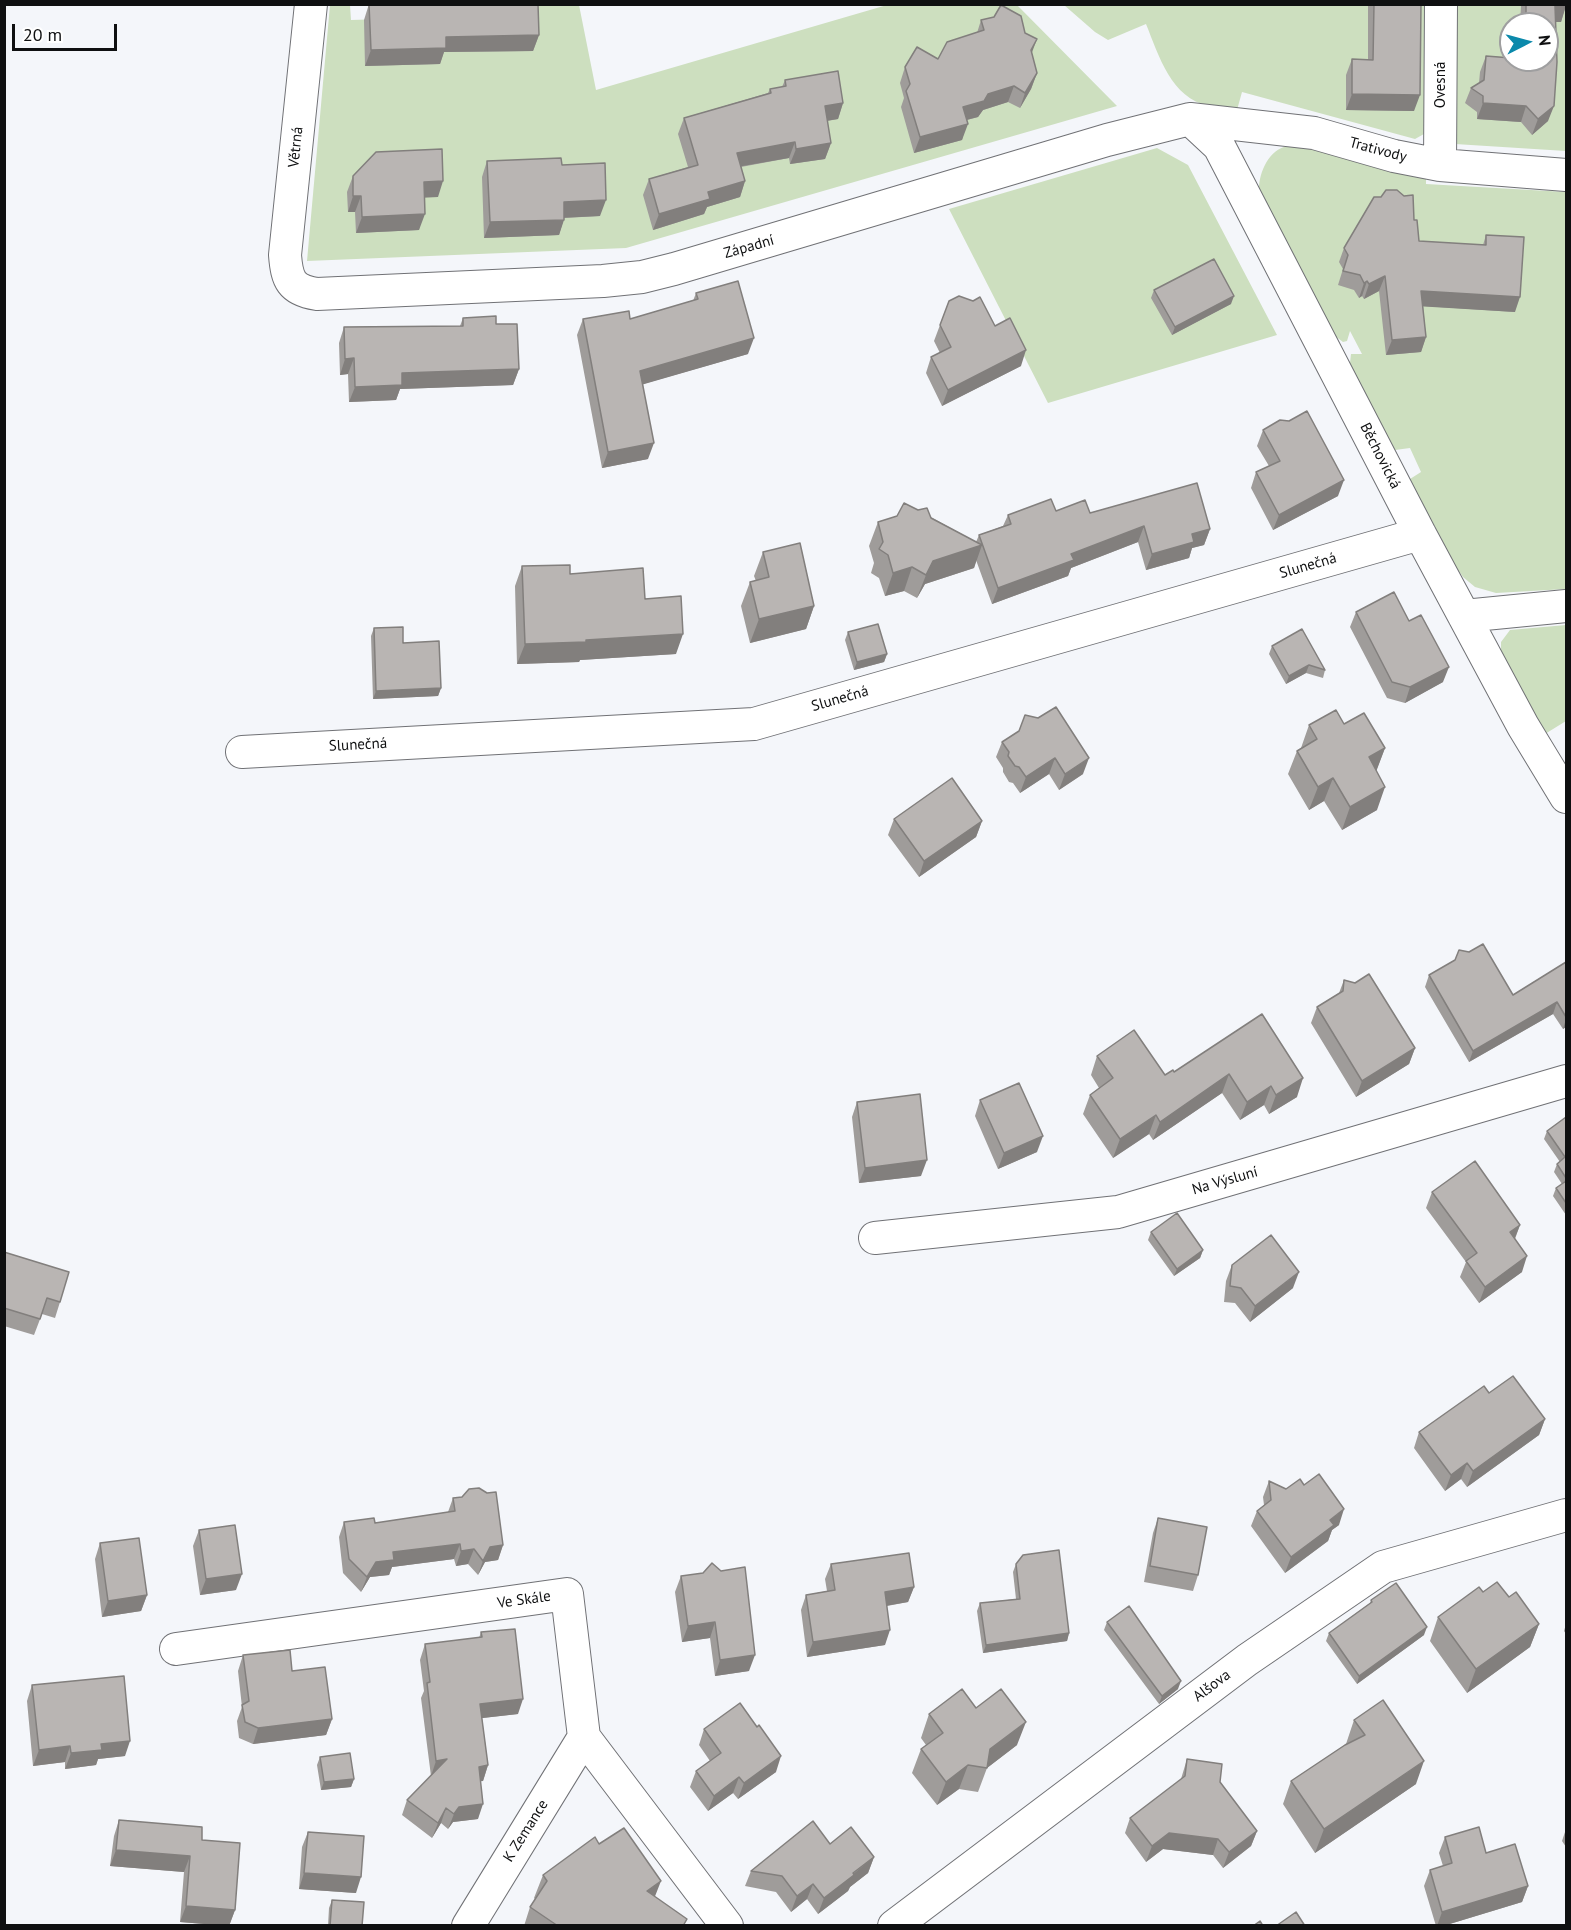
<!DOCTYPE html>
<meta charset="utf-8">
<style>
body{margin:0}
#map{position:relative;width:1571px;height:1930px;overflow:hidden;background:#f4f6fa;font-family:"PT Sans",sans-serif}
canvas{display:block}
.frame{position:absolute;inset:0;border:6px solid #0f1011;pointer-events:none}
.north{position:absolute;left:1499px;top:12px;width:60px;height:60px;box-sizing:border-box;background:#fff;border:2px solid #9f9fa0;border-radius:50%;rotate:84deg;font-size:16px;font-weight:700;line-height:24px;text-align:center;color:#0f1011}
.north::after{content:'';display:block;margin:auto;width:21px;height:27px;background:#0b89ab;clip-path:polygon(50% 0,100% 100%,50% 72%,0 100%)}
.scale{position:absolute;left:12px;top:24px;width:105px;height:27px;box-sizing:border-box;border:3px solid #0f1011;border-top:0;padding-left:8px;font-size:18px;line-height:21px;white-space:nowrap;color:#0f1011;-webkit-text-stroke:4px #fff;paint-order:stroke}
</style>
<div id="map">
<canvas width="1571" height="1930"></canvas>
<div class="frame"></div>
<div class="north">N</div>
<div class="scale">20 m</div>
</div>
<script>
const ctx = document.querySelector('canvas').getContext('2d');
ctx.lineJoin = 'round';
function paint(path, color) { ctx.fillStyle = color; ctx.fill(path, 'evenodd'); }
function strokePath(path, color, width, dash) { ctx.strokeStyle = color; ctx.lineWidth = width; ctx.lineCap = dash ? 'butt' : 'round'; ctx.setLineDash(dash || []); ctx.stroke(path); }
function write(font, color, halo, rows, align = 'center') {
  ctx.font = font + ' "PT Sans",sans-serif'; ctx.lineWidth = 4.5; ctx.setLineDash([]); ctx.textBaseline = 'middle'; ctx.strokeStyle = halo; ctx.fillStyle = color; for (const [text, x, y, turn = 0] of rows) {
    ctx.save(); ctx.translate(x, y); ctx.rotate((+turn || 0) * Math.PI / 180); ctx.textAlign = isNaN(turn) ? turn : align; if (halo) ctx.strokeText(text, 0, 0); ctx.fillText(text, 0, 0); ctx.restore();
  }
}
paint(new Path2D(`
 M 330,5 L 350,5 L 351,20 L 384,19 L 485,5 L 579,5 L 596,90 L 887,5 L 1017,5 L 1117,106 L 626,248 L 307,261 Z
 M 1064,5 L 1425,5 L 1424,134 L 1415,139 L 1242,92 L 1237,110 C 1228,108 1218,108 1209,106 C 1171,98 1159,56 1146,24 L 1108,40 L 1095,32 Z
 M 1457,5 L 1566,5 L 1566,151 L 1455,144 ZM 1511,24 L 1547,24 L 1547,60 L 1511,60 Z
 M 1309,146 L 1426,176 L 1426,184 L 1566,192 L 1566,589 L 1496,593 L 1475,587 L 1463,577 L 1454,564 L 1410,479 L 1421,472 L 1410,448 L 1395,450 L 1352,369 L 1350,363 L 1351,354 L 1362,354 L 1350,331 L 1347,341 L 1343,342 L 1335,336 L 1259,192 C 1258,176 1267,152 1284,147 C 1292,145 1301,146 1309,146 Z
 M 1157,148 L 1188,165 L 1277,335 L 1048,403 L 949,209 Z
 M 1566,625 L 1566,721 L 1545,734 L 1501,654 L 1501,642 L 1510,630 Z`), '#cddfbf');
const street = new Path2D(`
 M 311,4 L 285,255 C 287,280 291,290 317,294 L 603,281 L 642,277 L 674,269 L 1107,140 L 1190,119 L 1314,133 L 1394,156 L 1440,165 L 1566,175
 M 1190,119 L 1219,146 L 1420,534 L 1523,726 L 1566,797
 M 1440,165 L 1441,4
 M 1464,616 L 1566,606
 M 242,752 L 754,724 L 1420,534
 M 875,1238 L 1118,1212 L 1566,1081
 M 176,1649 L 567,1594 L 584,1737 L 727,1926
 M 468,1926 L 584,1737
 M 894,1926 L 1247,1660 L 1383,1567 L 1566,1515`);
strokePath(street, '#707175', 34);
strokePath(street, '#fff', 32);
paint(new Path2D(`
 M 369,4 L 539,35 L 533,51 L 444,52 L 440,64 L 365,66 L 364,20 Z
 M 1368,4 L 1421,4 L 1414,111 L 1346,110 L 1346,75 L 1352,59 L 1368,60 Z
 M 1488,4 L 1566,4 L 1561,22 L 1556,22 L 1548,121 L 1532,135 L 1521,122 L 1477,119 L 1477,112 L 1465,103 L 1471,88 L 1479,83 L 1480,72 L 1486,56 L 1547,60 L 1547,24 L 1520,24 L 1521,6 L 1488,6 Z
 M 981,20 L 1032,54 L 1037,73 L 1031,89 L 1020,108 L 1008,102 L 983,110 L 978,117 L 967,120 L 962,140 L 914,153 L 901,107 L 904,98 L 900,83 L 905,67 L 938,59 L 977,33 Z
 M 785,80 L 843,103 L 838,119 L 827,121 L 831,143 L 825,159 L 790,164 L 789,158 L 741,167 L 745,181 L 740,197 L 707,207 L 704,214 L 653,230 L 643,195 L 649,179 L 688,167 L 678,134 L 684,118 L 768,93 L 770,89 L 782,87 Z
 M 487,161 L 562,165 L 600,216 L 564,218 L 559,235 L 484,238 L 482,177 Z
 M 353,176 L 438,197 L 424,197 L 419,230 L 356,233 L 355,212 L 348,212 L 347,192 Z
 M 1414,220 L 1419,241 L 1483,245 L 1486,235 L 1515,312 L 1423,306 L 1426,337 L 1421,352 L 1386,355 L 1379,291 L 1364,299 L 1362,296 L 1359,298 L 1354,290 L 1338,285 L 1343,269 L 1339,262 L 1344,248 Z
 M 1154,290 L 1231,304 L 1172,335 L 1151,298 Z
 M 696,293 L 748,354 L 643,384 L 648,459 L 602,468 L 577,335 L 583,319 L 630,319 L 693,301 Z
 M 949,301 L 995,326 L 1021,366 L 942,406 L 926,373 L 931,357 L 940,353 L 934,341 Z
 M 463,318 L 496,324 L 519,369 L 513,385 L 400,389 L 396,400 L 349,402 L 348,374 L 340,375 L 339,343 L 344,327 L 460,326 Z
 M 1263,430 L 1338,496 L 1273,530 L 1251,488 L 1256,472 L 1269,466 L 1257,446 Z
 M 918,510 L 976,542 L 979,535 L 1003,526 L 1008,515 L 1056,511 L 1090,513 L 1210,529 L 1204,545 L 1192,548 L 1189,558 L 1146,570 L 1138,542 L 1071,568 L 1068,576 L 992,604 L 976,560 L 974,568 L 925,584 L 917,598 L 904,591 L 885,596 L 879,578 L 871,573 L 874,563 L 869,546 L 878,522 Z
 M 763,552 L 814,606 L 806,629 L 750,643 L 741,606 L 750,582 L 756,581 L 754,576 Z
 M 522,566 L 570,574 L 645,599 L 676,654 L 580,660 L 579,662 L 517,664 L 515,586 Z
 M 1356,612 L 1443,682 L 1405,703 L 1387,698 L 1350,627 Z
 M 374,628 L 403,643 L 441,688 L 438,696 L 373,699 L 371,636 Z
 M 848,632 L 887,654 L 884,662 L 854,670 L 845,640 Z
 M 1272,646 L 1325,670 L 1323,678 L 1306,673 L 1286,684 L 1269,654 Z
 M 1344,724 L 1385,748 L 1376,771 L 1377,810 L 1342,830 L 1324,801 L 1309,810 L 1288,774 L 1297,751 L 1301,748 L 1309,725 Z
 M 1019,731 L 1083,774 L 1059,790 L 1049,774 L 1020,793 L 1013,783 L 1009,782 L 1003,772 L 1003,768 L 996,757 L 1002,742 Z
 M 894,819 L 982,821 L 976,837 L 919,877 L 888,835 Z
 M 1566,962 L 1566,1027 L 1563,1029 L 1553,1014 L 1469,1062 L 1425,987 L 1429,975 L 1513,995 Z
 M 1344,980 L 1415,1048 L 1409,1064 L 1356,1097 L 1311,1023 L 1317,1007 L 1339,993 Z
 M 1262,1014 L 1297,1097 L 1269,1114 L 1264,1105 L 1240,1120 L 1222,1093 L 1153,1140 L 1149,1134 L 1113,1158 L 1083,1114 L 1090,1095 L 1099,1088 L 1091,1075 L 1097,1056 L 1165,1075 L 1174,1072 Z
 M 980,1100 L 1037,1152 L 998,1169 L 975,1116 Z
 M 857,1102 L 921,1176 L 859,1183 L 852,1117 Z
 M 1566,1117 L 1566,1215 L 1553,1196 L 1556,1188 L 1562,1184 L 1554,1172 L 1557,1164 L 1560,1162 L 1544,1139 L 1547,1131 Z
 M 1432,1192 L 1520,1225 L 1515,1239 L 1522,1272 L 1479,1303 L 1460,1277 L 1466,1262 L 1426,1208 Z
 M 1151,1232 L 1203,1250 L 1200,1258 L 1174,1276 L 1148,1240 Z
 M 4,1252 L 60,1302 L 55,1318 L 42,1314 L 34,1335 L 4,1326 Z
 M 1232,1265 L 1293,1288 L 1250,1322 L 1235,1303 L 1224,1302 L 1226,1281 Z
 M 1489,1393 L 1545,1419 L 1539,1435 L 1467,1487 L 1461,1479 L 1445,1491 L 1414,1448 L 1419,1432 Z
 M 1269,1481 L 1286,1489 L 1304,1485 L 1339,1525 L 1332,1530 L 1328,1541 L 1285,1573 L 1251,1526 L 1257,1511 L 1264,1505 L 1263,1497 Z
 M 453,1498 L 503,1545 L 498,1560 L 485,1562 L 478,1575 L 468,1564 L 456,1566 L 454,1559 L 392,1567 L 389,1575 L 370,1577 L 361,1592 L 343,1573 L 339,1537 L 344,1522 L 375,1523 L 448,1512 Z
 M 1158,1518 L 1198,1575 L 1193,1591 L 1144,1582 L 1153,1533 Z
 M 199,1530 L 236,1590 L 200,1595 L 193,1546 Z
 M 100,1543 L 147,1595 L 141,1611 L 102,1617 L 95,1559 Z
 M 831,1564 L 914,1587 L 908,1602 L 887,1606 L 885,1645 L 807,1657 L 801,1610 L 806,1595 L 827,1591 L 825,1579 Z
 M 1016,1564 L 1069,1633 L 1067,1641 L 983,1653 L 977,1611 L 980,1603 L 1016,1599 L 1013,1572 Z
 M 681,1576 L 749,1671 L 715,1676 L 710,1638 L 682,1642 L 675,1592 Z
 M 1483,1592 L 1509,1597 L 1539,1624 L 1530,1647 L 1467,1693 L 1430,1641 L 1438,1617 Z
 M 1371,1600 L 1424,1635 L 1357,1684 L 1326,1641 L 1329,1633 L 1370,1603 Z
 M 1107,1622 L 1178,1689 L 1159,1704 L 1104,1630 Z
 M 1566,1624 L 1566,1634 L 1564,1631 Z
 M 481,1632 L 518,1714 L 482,1718 L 488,1765 L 483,1781 L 480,1781 L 478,1819 L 453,1822 L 448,1829 L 441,1823 L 432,1838 L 402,1815 L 407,1800 L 431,1776 L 421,1698 L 424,1691 L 420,1660 L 425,1644 L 479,1638 Z
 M 243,1655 L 292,1671 L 332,1719 L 326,1735 L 253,1744 L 239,1738 L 237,1721 L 242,1707 L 238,1671 Z
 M 32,1685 L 125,1756 L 98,1759 L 96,1765 L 65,1769 L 65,1762 L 33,1766 L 27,1701 Z
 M 976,1708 L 1017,1745 L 987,1768 L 978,1792 L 959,1789 L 937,1805 L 912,1773 L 921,1749 L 926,1745 L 921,1738 L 929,1714 Z
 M 1354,1720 L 1416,1784 L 1315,1853 L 1283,1804 L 1291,1781 L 1346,1744 Z
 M 704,1729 L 776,1772 L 738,1799 L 733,1793 L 708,1811 L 690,1787 L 696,1771 L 710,1761 L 699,1745 Z
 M 320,1757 L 354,1779 L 351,1787 L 321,1790 L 317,1765 Z
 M 1187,1759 L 1220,1782 L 1257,1831 L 1251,1846 L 1223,1868 L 1213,1855 L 1163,1849 L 1146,1862 L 1125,1833 L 1130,1818 L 1181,1779 Z
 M 119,1820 L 202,1840 L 235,1910 L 229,1926 L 180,1922 L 184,1872 L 110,1866 L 114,1836 Z
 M 1566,1829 L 1566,1847 L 1562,1841 Z
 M 308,1832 L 356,1893 L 299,1889 L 302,1847 Z
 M 1445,1837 L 1486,1853 L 1528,1886 L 1522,1902 L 1443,1926 L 1436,1926 L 1424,1886 L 1430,1870 L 1443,1866 L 1439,1853 Z
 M 599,1844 L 655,1897 L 685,1926 L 524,1926 L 530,1907 L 535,1899 L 534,1898 L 543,1875 Z
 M 830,1844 L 874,1857 L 868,1873 L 850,1887 L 848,1891 L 818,1914 L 807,1899 L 791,1912 L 776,1892 L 745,1886 L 751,1871 Z
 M 332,1900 L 362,1926 L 328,1926 L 329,1908 Z`), '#9f9c9a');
paint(new Path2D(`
 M 1488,4 L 1521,4 L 1521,6 L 1488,6 Z
 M 1555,6 L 1566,6 L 1561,22 L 1549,22 Z
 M 539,35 L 533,51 L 444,52 L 440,64 L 365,66 L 371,50 L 446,37 Z
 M 1037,39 L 1031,55 L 1031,50 Z
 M 1037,73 L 1031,89 L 1020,108 L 1025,93 Z
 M 1014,86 L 1008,102 L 983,110 L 978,117 L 958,122 L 963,107 L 988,94 Z
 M 1352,94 L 1420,95 L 1414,111 L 1346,110 Z
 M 843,103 L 838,119 L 819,122 L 825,106 Z
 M 1483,103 L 1526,106 L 1521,122 L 1477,119 Z
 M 1554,106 L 1548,121 L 1532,135 L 1538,119 Z
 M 968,124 L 962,140 L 914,153 L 920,137 Z
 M 795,142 L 789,158 L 731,168 L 737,153 Z
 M 831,143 L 825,159 L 790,164 L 796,149 Z
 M 443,181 L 438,197 L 418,198 L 424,182 Z
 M 745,181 L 740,197 L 707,207 L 704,214 L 653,230 L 659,214 L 708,192 Z
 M 353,196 L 361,196 L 355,212 L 348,212 Z
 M 606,200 L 600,216 L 558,218 L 564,202 Z
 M 425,214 L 419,230 L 356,233 L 362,217 Z
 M 564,220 L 559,235 L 484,238 L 490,222 Z
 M 1385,276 L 1379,291 L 1364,299 L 1369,284 Z
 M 1367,281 L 1362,296 L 1359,298 L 1364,283 Z
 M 1421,291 L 1520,297 L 1515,312 L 1416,306 Z
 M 1234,296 L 1231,304 L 1172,335 L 1175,327 Z
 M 1426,337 L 1421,352 L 1386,355 L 1392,340 Z
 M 754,338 L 748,354 L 634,387 L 640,371 Z
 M 1026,350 L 1021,366 L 942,406 L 948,390 Z
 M 354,358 L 348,374 L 340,375 L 345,359 Z
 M 519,369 L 513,385 L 400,389 L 396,400 L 349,402 L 355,387 L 402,373 Z
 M 654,443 L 648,459 L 602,468 L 608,452 Z
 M 1344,480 L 1338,496 L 1273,530 L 1279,515 Z
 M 1144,526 L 1138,542 L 1071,568 L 1068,576 L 992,604 L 998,588 L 1071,554 Z
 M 1210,529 L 1204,545 L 1192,548 L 1189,558 L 1146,570 L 1152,554 L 1192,534 Z
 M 982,545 L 974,568 L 925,584 L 917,598 L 926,575 L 933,561 Z
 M 912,567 L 904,591 L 885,596 L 893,573 Z
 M 814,606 L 806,629 L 750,643 L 759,619 Z
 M 683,634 L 676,654 L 580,660 L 579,662 L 517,664 L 525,644 Z
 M 887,654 L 884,662 L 854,670 L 857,662 Z
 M 1309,665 L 1306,673 L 1286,684 L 1289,676 Z
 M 1449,667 L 1443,682 L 1405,703 L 1410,687 Z
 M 441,688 L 438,696 L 373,699 L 376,691 Z
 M 1385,748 L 1376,772 L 1369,757 Z
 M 1055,758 L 1049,774 L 1020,793 L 1026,777 Z
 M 1089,758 L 1083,774 L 1059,790 L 1065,774 Z
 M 1333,778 L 1324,801 L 1309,810 L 1318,787 Z
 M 1385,787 L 1377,810 L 1342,830 L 1350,807 Z
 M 982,821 L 976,837 L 919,877 L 924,861 Z
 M 1557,1002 L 1553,1014 L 1469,1062 L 1473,1051 Z
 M 1566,1019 L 1566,1027 L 1563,1029 Z
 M 1415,1048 L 1409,1064 L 1356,1097 L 1362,1081 Z
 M 1229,1074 L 1222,1093 L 1153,1140 L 1160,1122 Z
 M 1303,1078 L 1297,1097 L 1269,1114 L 1276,1095 Z
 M 1271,1086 L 1264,1105 L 1240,1120 L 1247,1102 Z
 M 1156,1115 L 1149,1134 L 1113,1158 L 1120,1139 Z
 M 1043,1136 L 1037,1152 L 998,1169 L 1004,1153 Z
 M 927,1160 L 921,1176 L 859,1183 L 865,1168 Z
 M 1520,1225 L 1514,1240 L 1510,1232 Z
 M 1203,1250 L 1200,1258 L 1174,1276 L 1177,1269 Z
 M 1527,1256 L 1522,1272 L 1479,1303 L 1485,1287 Z
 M 1299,1272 L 1293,1288 L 1250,1322 L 1255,1306 Z
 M 1545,1419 L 1539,1435 L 1467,1487 L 1473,1471 Z
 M 1467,1463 L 1461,1479 L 1445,1491 L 1451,1475 Z
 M 1344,1509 L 1339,1525 L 1332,1530 L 1328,1541 L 1285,1573 L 1291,1557 L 1330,1520 Z
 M 460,1544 L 454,1559 L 392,1567 L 389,1575 L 370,1577 L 361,1592 L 367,1577 L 376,1562 L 393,1552 Z
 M 503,1545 L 498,1560 L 485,1562 L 478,1575 L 483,1561 L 490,1547 Z
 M 474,1549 L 468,1564 L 456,1566 L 461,1551 Z
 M 242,1574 L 236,1590 L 200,1595 L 206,1579 Z
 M 914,1587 L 908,1602 L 879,1607 L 885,1592 Z
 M 147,1595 L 141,1611 L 102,1617 L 108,1601 Z
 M 715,1622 L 710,1638 L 682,1642 L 688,1626 Z
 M 1539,1624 L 1530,1647 L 1467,1693 L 1476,1669 Z
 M 1427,1627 L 1424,1635 L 1357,1684 L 1359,1676 Z
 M 890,1630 L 885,1645 L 807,1657 L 813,1642 Z
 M 1069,1633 L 1067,1641 L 983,1653 L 986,1645 Z
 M 755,1655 L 749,1671 L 715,1676 L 720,1660 Z
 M 1181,1681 L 1178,1689 L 1159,1704 L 1162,1696 Z
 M 523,1699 L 518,1714 L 474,1719 L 480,1704 Z
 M 332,1719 L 326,1735 L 253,1744 L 258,1728 Z
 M 1026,1722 L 1017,1745 L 987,1768 L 990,1749 Z
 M 130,1741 L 125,1756 L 98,1759 L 96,1765 L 65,1769 L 71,1753 L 101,1744 Z
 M 70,1746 L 65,1762 L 33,1766 L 39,1750 Z
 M 781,1756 L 776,1772 L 738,1799 L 744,1783 Z
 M 447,1759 L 431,1776 L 436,1761 Z
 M 1424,1761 L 1416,1784 L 1315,1853 L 1324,1829 Z
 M 488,1765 L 483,1781 L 473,1782 L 479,1767 Z
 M 968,1765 L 959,1789 L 937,1805 L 946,1782 Z
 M 739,1777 L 733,1793 L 708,1811 L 714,1796 Z
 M 354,1779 L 351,1787 L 321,1790 L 324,1782 Z
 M 483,1804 L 478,1819 L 453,1822 L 448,1829 L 454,1814 L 459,1807 Z
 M 446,1808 L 441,1823 L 432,1838 L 438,1823 Z
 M 1257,1831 L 1251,1846 L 1223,1868 L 1229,1852 Z
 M 1169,1833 L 1218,1839 L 1213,1855 L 1163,1849 L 1146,1862 L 1152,1846 Z
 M 116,1850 L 190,1856 L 184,1872 L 110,1866 Z
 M 874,1857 L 868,1873 L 850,1887 L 848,1891 L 818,1914 L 824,1898 Z
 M 304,1873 L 361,1877 L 356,1893 L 299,1889 Z
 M 661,1881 L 652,1904 L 647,1891 Z
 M 813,1884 L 807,1899 L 791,1912 L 797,1896 Z
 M 1528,1886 L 1522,1902 L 1443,1926 L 1437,1926 L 1442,1912 Z
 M 186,1906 L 235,1910 L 229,1926 L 180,1922 Z`), '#827f7d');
const building = new Path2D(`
 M 369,4 L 538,4 L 539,35 L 446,37 L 446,48 L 371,50 Z
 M 1374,4 L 1421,4 L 1420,95 L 1352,94 L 1352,59 L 1373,60 Z
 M 1526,4 L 1566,4 L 1566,6 L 1555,6 L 1557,62 L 1554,106 L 1538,119 L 1526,106 L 1483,103 L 1483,96 L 1471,88 L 1484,80 L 1486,56 L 1511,58 L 1511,60 L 1547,60 L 1547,24 L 1526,24 Z
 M 1001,5 L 1021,16 L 1025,33 L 1037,39 L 1031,50 L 1037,73 L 1025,93 L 1014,86 L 988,94 L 984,101 L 963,107 L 968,124 L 920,137 L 906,91 L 910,84 L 905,67 L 917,47 L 938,59 L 947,42 L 984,30 L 981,20 L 994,17 Z
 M 838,71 L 843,103 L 825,106 L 831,143 L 796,149 L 795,142 L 737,153 L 745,181 L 708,192 L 710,199 L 659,214 L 649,179 L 698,165 L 684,118 L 771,93 L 770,89 L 786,86 L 785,80 Z
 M 442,149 L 443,181 L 424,182 L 425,214 L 362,217 L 361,196 L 353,196 L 353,176 L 376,152 Z
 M 561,158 L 562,165 L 605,163 L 606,200 L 564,202 L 564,220 L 490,222 L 487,161 Z
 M 1386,190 L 1397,190 L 1404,196 L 1413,195 L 1414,220 L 1417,220 L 1419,241 L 1486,245 L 1486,235 L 1524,237 L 1520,297 L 1421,291 L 1426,337 L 1392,340 L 1385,276 L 1369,284 L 1367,281 L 1364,283 L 1360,275 L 1343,271 L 1348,255 L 1344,248 L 1374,197 L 1381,197 Z
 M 1214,259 L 1234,296 L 1175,327 L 1154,290 Z
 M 738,281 L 754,338 L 640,371 L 654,443 L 608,452 L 583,319 L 629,311 L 630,319 L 698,299 L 696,293 Z
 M 959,296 L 973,301 L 980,297 L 995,326 L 1010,318 L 1026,350 L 948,390 L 931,357 L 951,347 L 940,325 L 949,301 Z
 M 496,316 L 496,324 L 517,324 L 519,369 L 402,373 L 402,385 L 355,387 L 354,358 L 345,359 L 344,327 L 463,326 L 463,318 Z
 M 1307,411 L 1344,480 L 1279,515 L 1256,472 L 1280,461 L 1263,430 L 1280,420 L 1289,421 Z
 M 1197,483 L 1210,529 L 1192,534 L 1194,542 L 1152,554 L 1144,526 L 1071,554 L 1074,560 L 998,588 L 979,535 L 1011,524 L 1008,515 L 1051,499 L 1056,511 L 1085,500 L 1090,513 Z
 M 904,503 L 918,510 L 927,508 L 931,518 L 982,545 L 933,561 L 926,575 L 912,567 L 893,573 L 888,555 L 879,549 L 883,542 L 878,522 L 897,516 Z
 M 800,543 L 814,606 L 759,619 L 750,582 L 769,577 L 763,552 Z
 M 570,565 L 570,574 L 643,568 L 645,599 L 681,596 L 683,634 L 586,640 L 586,642 L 525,644 L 522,566 Z
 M 1394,592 L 1409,621 L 1421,615 L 1449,667 L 1410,687 L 1392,682 L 1356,612 Z
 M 878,624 L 887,654 L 857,662 L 848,632 Z
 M 403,627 L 403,643 L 439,641 L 441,688 L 376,691 L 374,628 Z
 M 1302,629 L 1325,670 L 1309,665 L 1289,676 L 1272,646 Z
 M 1056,707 L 1089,758 L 1065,774 L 1055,758 L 1026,777 L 1019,767 L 1015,766 L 1008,756 L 1009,752 L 1002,742 L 1019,731 L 1025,715 L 1038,718 Z
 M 1336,710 L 1344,724 L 1364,713 L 1385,748 L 1369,757 L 1385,787 L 1350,807 L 1333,778 L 1318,787 L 1297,751 L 1317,739 L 1309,725 Z
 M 952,778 L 982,821 L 924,861 L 894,819 Z
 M 1483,944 L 1513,995 L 1566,962 L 1566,1017 L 1557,1002 L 1473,1051 L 1429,975 L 1455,960 L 1459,950 L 1469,952 Z
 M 1369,974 L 1415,1048 L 1362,1081 L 1317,1007 L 1343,991 L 1344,980 L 1355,983 Z
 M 1262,1014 L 1303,1078 L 1276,1095 L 1271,1086 L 1247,1102 L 1229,1074 L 1160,1122 L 1156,1115 L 1120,1139 L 1090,1095 L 1113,1078 L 1097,1056 L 1134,1030 L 1165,1075 L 1173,1070 L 1174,1072 Z
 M 1019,1083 L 1043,1136 L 1004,1153 L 980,1100 Z
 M 920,1094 L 927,1160 L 865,1168 L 857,1102 Z
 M 1566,1117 L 1566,1178 L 1557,1164 L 1565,1157 L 1547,1131 Z
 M 1475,1161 L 1520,1225 L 1510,1232 L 1527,1256 L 1485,1287 L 1466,1261 L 1477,1253 L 1432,1192 Z
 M 1566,1181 L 1566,1203 L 1556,1188 Z
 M 1177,1213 L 1203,1250 L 1177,1269 L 1151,1232 Z
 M 1271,1235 L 1299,1272 L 1255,1306 L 1241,1288 L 1230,1286 L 1232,1265 Z
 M 4,1252 L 69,1272 L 60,1302 L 47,1298 L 40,1319 L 4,1308 Z
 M 1513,1376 L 1545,1419 L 1473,1471 L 1467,1463 L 1451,1475 L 1419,1432 L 1484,1386 L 1489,1393 Z
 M 1319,1474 L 1344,1509 L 1330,1520 L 1334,1525 L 1291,1557 L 1257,1511 L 1271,1500 L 1269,1481 L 1286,1489 L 1300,1479 L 1304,1485 Z
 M 479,1488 L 487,1493 L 496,1492 L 503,1545 L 490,1547 L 483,1561 L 474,1549 L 461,1551 L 460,1544 L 393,1552 L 394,1560 L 376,1562 L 367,1577 L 349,1559 L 344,1522 L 374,1518 L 375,1523 L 455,1511 L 453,1498 L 462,1497 L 469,1489 Z
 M 1158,1518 L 1207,1527 L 1198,1575 L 1150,1566 Z
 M 235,1525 L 242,1574 L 206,1579 L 199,1530 Z
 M 139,1538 L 147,1595 L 108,1601 L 100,1543 Z
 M 1059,1550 L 1069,1633 L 986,1645 L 980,1603 L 1020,1599 L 1016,1564 L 1023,1555 Z
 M 909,1553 L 914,1587 L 885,1592 L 890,1630 L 813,1642 L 806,1595 L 835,1590 L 831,1564 Z
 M 712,1563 L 721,1571 L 745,1567 L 755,1655 L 720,1660 L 715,1622 L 688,1626 L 681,1576 L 703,1573 Z
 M 1497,1582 L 1509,1597 L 1516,1592 L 1539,1624 L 1476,1669 L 1438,1617 L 1479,1587 L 1483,1592 Z
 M 1396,1583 L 1427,1627 L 1359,1676 L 1329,1633 L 1372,1602 L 1371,1600 Z
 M 1129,1606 L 1181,1681 L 1162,1696 L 1107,1622 Z
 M 515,1629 L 523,1699 L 480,1704 L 488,1765 L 479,1767 L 483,1804 L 459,1807 L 454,1814 L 446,1808 L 438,1823 L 407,1800 L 447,1759 L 436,1761 L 427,1683 L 430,1682 L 425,1644 L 482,1637 L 481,1632 Z
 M 290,1650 L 292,1671 L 325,1667 L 332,1719 L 258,1728 L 245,1722 L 242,1705 L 249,1701 L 243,1655 Z
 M 124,1676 L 130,1741 L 101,1744 L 102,1750 L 71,1753 L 70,1746 L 39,1750 L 32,1685 Z
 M 962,1689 L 976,1708 L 1001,1689 L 1026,1722 L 990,1749 L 987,1768 L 968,1765 L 946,1782 L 921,1749 L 943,1733 L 929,1714 Z
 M 1383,1700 L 1424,1761 L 1324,1829 L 1291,1781 L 1345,1745 L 1365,1735 L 1354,1720 Z
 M 740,1703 L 757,1727 L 759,1725 L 781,1756 L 744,1783 L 739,1777 L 714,1796 L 696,1771 L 721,1753 L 704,1729 Z
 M 350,1753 L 354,1779 L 324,1782 L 320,1757 Z
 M 1187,1759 L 1222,1764 L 1220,1782 L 1257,1831 L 1229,1852 L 1218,1839 L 1169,1833 L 1152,1846 L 1130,1818 L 1185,1776 Z
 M 119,1820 L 202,1827 L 202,1840 L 240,1843 L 235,1910 L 186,1906 L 190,1856 L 116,1850 Z
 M 813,1821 L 830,1844 L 851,1827 L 874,1857 L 853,1873 L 854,1875 L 824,1898 L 813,1884 L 797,1896 L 782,1876 L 751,1871 Z
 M 1479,1827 L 1486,1853 L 1515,1844 L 1528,1886 L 1442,1912 L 1430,1870 L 1452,1863 L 1445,1837 Z
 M 624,1828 L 661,1881 L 647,1891 L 687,1919 L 683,1926 L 558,1926 L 530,1907 L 547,1881 L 543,1875 L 595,1837 L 599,1844 Z
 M 308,1832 L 364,1836 L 361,1877 L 304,1873 Z
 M 332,1900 L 364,1902 L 362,1926 L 330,1926 Z
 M 1296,1912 L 1305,1926 L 1276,1926 Z
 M 1260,1921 L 1263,1926 L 1253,1926 Z`);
paint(building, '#b9b5b3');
strokePath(building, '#827f7d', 1.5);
write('15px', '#0f1011', '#fff', [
 ["Ovesná",1441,85,-90],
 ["Větrná",296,147,-84],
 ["Trativody",1378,150,15],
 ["Západní",749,247,-16],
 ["Běchovická",1380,456,63],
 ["Slunečná",1308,566,-16],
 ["Slunečná",840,699,-16],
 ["Slunečná",358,745,-3],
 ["Na Výsluní",1225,1181,-16],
 ["Ve Skále",524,1600,-8],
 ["Alšova",1212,1686,-37],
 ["K Zemance",526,1831,-58]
]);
</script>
